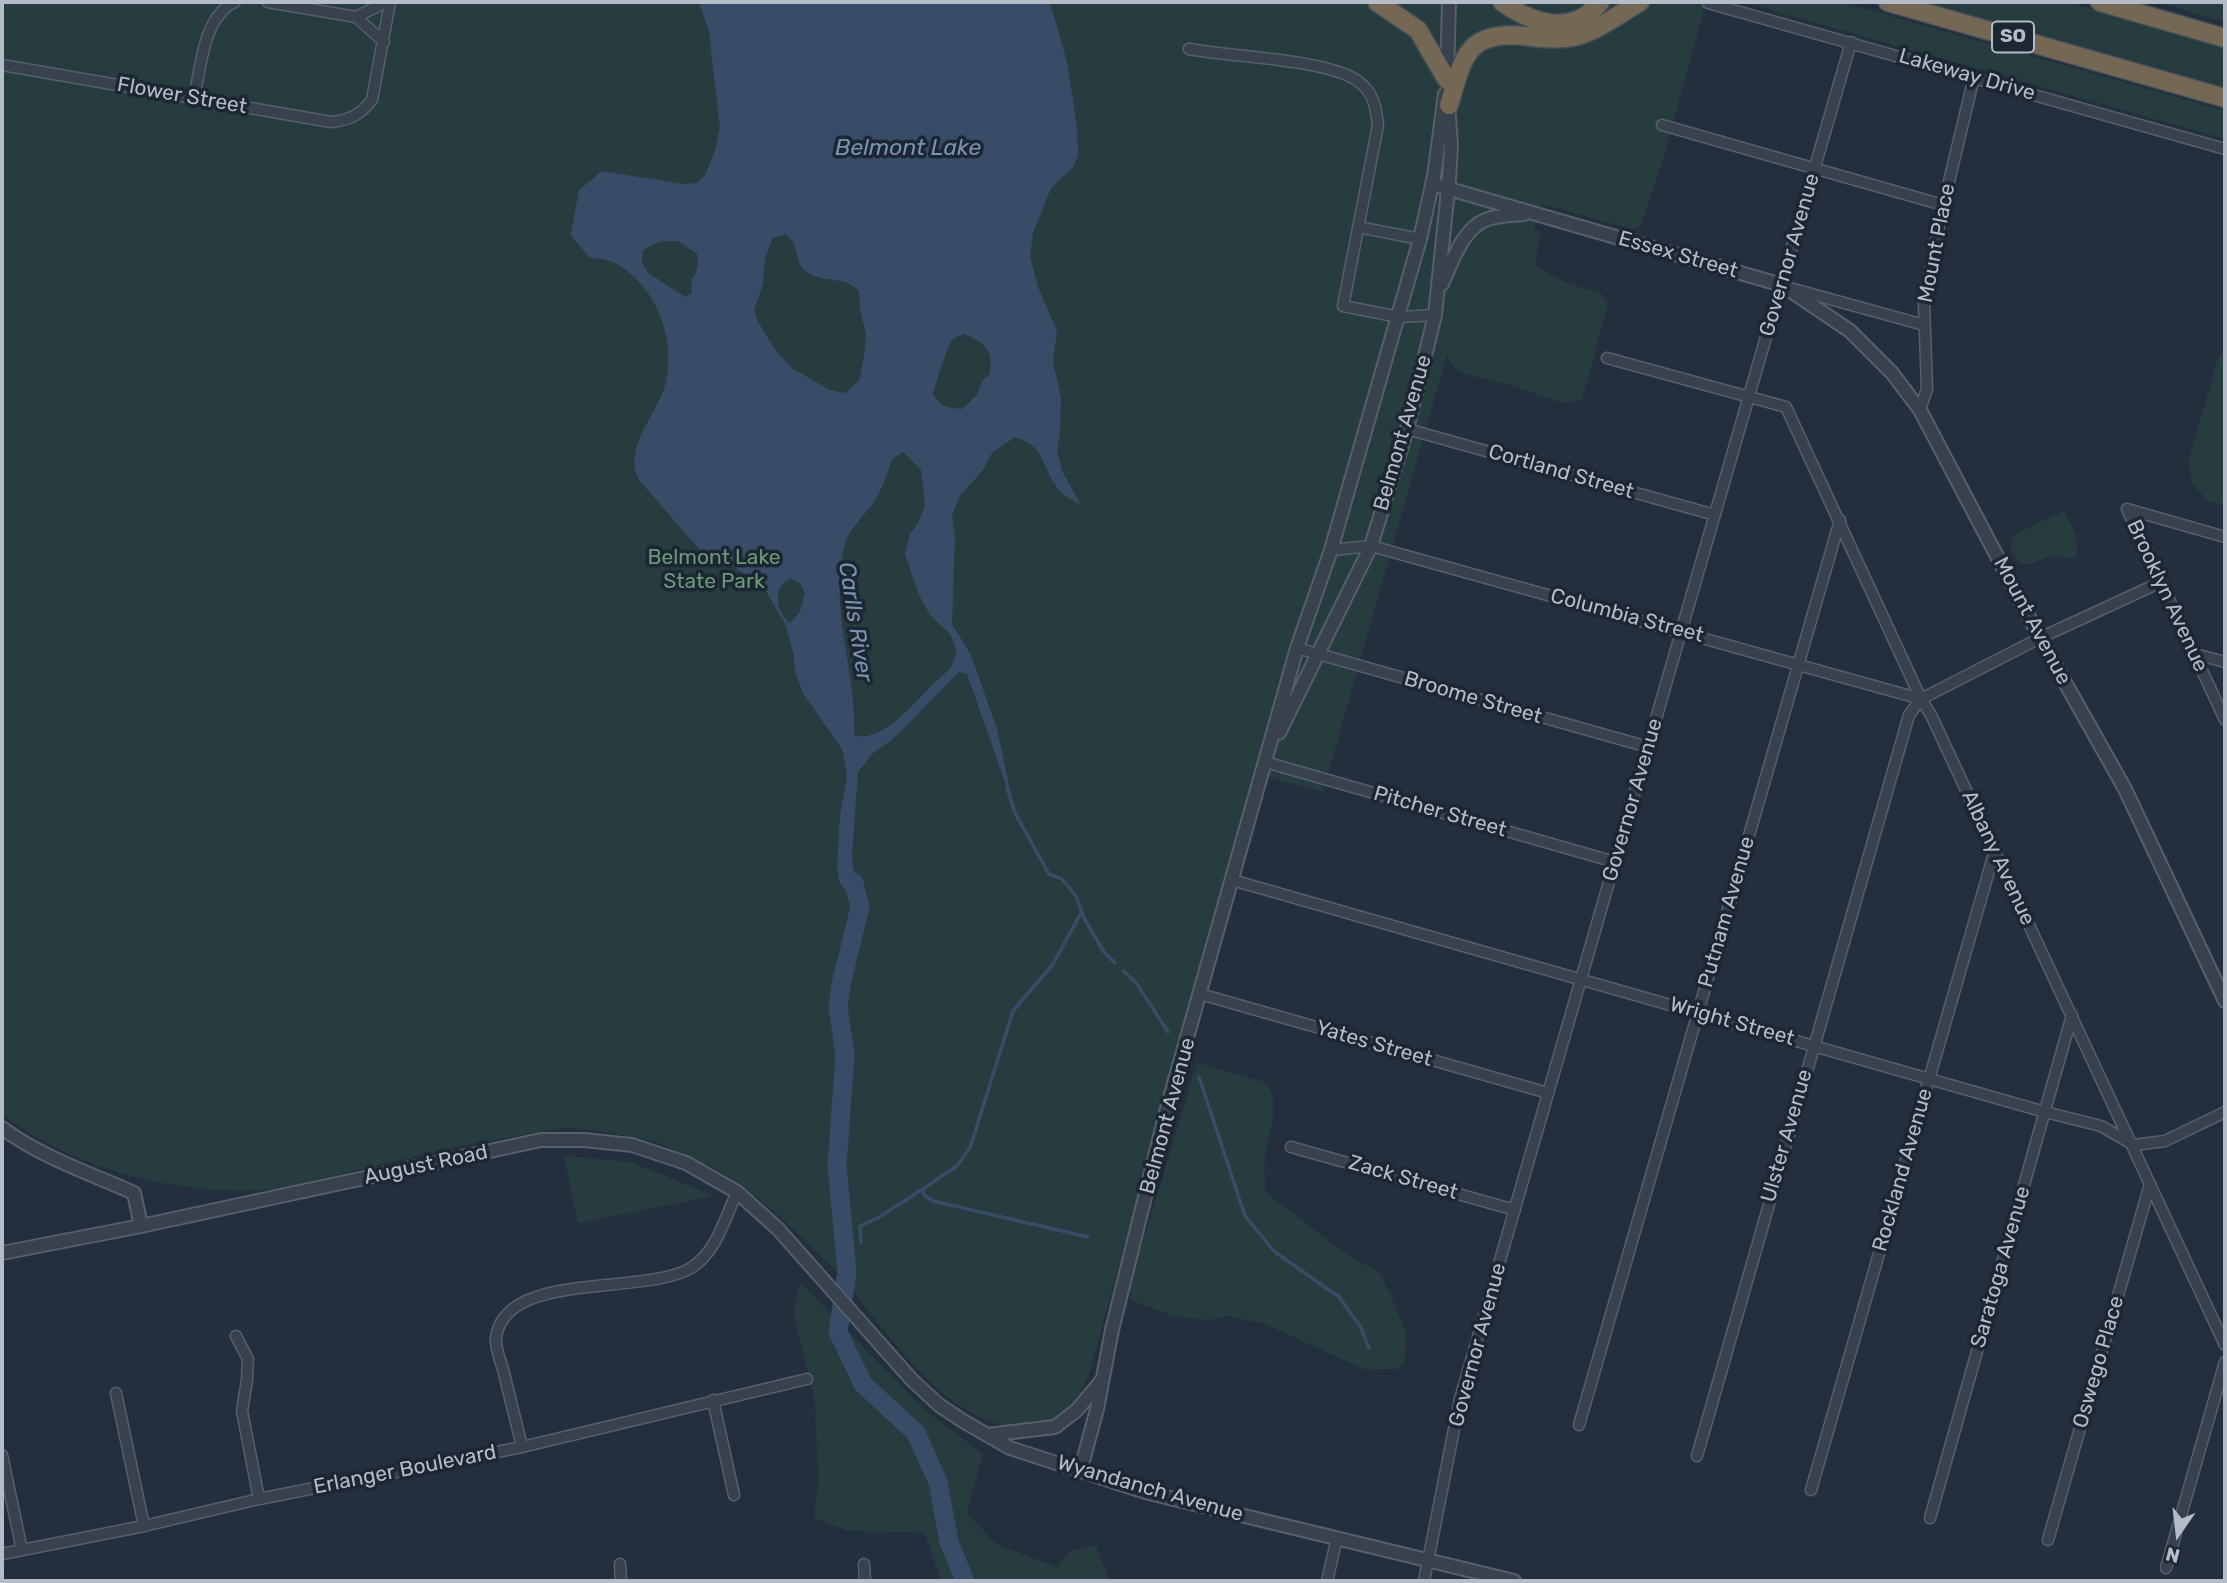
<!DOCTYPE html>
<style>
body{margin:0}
#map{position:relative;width:2227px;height:1583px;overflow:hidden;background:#242f3e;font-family:Rubik,sans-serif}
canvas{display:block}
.frame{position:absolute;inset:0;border:4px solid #b4bcc9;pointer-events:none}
.north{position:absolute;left:2143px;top:1499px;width:70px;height:70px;-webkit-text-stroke:5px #1d2633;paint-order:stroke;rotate:194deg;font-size:19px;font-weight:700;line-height:28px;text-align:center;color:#b4bcc9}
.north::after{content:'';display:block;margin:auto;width:24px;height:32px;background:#b4bcc9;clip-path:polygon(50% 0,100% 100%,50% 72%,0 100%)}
</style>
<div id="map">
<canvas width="2227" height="1583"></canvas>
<div class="frame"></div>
<div class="north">N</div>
</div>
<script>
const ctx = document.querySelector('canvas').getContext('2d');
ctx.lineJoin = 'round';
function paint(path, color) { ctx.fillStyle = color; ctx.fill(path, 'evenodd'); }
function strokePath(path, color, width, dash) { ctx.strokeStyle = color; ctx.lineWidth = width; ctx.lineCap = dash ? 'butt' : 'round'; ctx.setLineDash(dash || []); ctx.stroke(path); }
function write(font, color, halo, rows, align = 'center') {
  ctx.font = font + ' Rubik,sans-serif'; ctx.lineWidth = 7; ctx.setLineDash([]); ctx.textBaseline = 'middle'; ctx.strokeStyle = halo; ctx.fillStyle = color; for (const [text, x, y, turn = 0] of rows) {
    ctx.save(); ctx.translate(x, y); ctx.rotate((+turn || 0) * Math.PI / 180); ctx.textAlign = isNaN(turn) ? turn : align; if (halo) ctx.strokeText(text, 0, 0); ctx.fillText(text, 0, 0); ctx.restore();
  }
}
paint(new Path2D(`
 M 2,2 L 1706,2 L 1665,153 L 1641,225 L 1634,230 L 1542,204 L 1534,230 L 1541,231 L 1535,265 L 1564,282 L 1602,294 L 1608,305 L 1582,400 L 1562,403 L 1510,385 L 1464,374 L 1451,364 L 1447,354 L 1323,792 L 1254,773 L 1089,1375 C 1084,1384 1080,1395 1074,1403 C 1066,1414 1051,1422 1038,1425 C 947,1444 876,1309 821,1256 C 793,1229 760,1196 726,1175 C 706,1163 681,1153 658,1143 C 646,1138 580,1127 566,1128 C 546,1130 525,1135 505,1138 C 449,1147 395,1162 340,1174 C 318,1179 295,1187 273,1189 C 184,1197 72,1170 2,1114 Z
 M 1742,2 L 1842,2 L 2225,111 L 2225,139 Z
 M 1926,2 L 2067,2 L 2225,46 L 2225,87 Z
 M 2156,2 L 2225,2 L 2225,22 Z
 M 2225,352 L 2225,505 L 2207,500 L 2192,484 L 2188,461 L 2219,356 Z
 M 2064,511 L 2076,534 L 2077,558 L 2050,556 L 2031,564 L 2020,563 L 2010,548 L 2013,535 Z
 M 1197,1063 L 1264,1082 C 1283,1100 1268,1136 1265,1158 C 1264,1169 1265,1181 1265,1192 L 1345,1253 L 1379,1272 L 1391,1296 L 1407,1336 L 1404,1363 L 1398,1369 L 1366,1370 L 1265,1324 L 1227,1316 L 1208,1320 L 1170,1315 L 1131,1300 L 1130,1284 Z
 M 564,1156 L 631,1162 L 714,1196 L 578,1223 Z
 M 800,1282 L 927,1412 L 983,1454 L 967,1513 L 996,1544 L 1057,1567 L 1070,1551 L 1096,1546 L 1110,1581 L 941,1581 L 924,1532 L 848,1531 L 814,1518 L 818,1483 L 815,1402 L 793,1310 Z`), '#263c3f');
paint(new Path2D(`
 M 699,2 L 1050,2 L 1067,62 L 1077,127 L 1078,156 L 1073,167 L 1051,188 L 1033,233 L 1030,257 L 1038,287 L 1057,331 L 1053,361 L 1061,398 L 1060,433 L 1057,450 L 1062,471 L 1081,505 C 1075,501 1066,498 1061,492 C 1042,472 1047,446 1015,437 L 992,453 L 983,470 L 959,497 L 952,516 L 955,537 L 952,624 L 971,655 L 997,729 L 1014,808 L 967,674 L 959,672 L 893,739 L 873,753 L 858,772 L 852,854 L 853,868 L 864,897 L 865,907 L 855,905 L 839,881 L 837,867 L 840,815 L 847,776 L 842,749 L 803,693 L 795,671 L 794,656 L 786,626 L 765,589 L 728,562 L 706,554 L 699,549 L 639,480 C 622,448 657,415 665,385 C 677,340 657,286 615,263 C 608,259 597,259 589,257 L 571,235 L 579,190 L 602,171 L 683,184 L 697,183 L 705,175 L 714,154 L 720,128 L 709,32 ZM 785,234 C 786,234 792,241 793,242 C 799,254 796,268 812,275 C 830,283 844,276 859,291 L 860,310 L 866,334 L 865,350 L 859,381 L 845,393 L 830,390 L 793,369 L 776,351 L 757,320 L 754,310 L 763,284 L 765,258 L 773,238 ZM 663,241 L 678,241 L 697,254 C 699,265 698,271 691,280 L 692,293 L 685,297 L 647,272 L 642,262 L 643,251 L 651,245 ZM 964,334 C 986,343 993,349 990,374 L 983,380 L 976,396 L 962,409 C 948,408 941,407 933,394 C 935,386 948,343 953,339 C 955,337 962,335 964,334 ZM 903,452 L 921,470 L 925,506 L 918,523 L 910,534 L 905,554 L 919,595 L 930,615 L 950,634 L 957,651 C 955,656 953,662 951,667 C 947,673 940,677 935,682 C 917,700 881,745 854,735 C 857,673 829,609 844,547 C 849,526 870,512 879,493 C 885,482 888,469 893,458 ZM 792,579 L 800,583 L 805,593 L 800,612 L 790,623 C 775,613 772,582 792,579 Z`), '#394c67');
strokePath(new Path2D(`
 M 1007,787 L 1015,813 L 1049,874 L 1062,879 L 1076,896 L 1084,918 L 1104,952 L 1115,963
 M 1081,913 L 1053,964 L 1013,1011 L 970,1148 L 957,1166 L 923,1189 L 924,1195 L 933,1201 L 1088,1237
 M 1123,971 L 1137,984 L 1168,1032
 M 1199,1077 L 1245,1216 L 1275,1252 L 1339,1297 L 1360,1326 L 1369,1348
 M 861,1242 L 860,1226 L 876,1219 L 923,1189`), '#394c67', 3.5);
strokePath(new Path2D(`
 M 854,883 L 860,907 L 842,980 L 838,1007 L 845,1055 L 837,1166 L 847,1272 L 838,1332 L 863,1384 L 916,1433 L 938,1482 L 949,1542 L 965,1581`), '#394c67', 19);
const minor = new Path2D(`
 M 268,2 L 356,17 L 384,42
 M 1708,3 L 2225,149
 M 356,17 L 386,2
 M 1189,49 C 1230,57 1330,59 1359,82 C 1374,93 1376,108 1378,125 L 1343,306 L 1399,317 L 1435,315
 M 2,65 L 331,122 C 350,120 360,115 372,100 L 390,2
 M 194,98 C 201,68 203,16 235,2
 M 1662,125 L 1943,205
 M 1358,227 L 1420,239
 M 1790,288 L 1924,325
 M 1607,358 L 1786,407 L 1921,699 L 1931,715 L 2225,1345
 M 1920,410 L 1927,389 L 1924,304 L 1941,215 L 1974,77
 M 1407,429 L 1715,515
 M 2127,509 L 2225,720
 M 2127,509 L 2225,537
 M 1331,550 L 1371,546 L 1921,699
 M 1297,648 L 1648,747
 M 2195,654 L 2225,662
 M 1265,762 L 1615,862
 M 1232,880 L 2045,1112 L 2101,1126 L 2134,1145 L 2165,1141 L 2225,1112
 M 1200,994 L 1548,1093
 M 1291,1147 L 1515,1210
 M 236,1336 L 248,1359 L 247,1380 L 242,1411 L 259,1499
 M 116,1393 L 144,1526
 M 713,1400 L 734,1495
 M 1579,1425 L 1840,520
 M 522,1447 C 516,1421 509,1395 503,1369 C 500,1360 495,1347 496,1338 C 504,1270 644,1296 691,1268 C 716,1253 725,1218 737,1192
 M 2,1455 L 22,1550
 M 1697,1456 L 1909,715 L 1921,699 L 2040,638 L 2161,582
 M 1811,1490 L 1995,850
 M 1930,1518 L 2072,1015
 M 2048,1540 L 2150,1184
 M 2,1554 L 144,1526 L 259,1499 L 522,1447 L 807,1379
 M 620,1564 L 621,1581
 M 864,1564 L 865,1581
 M 2166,1568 L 2225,1362
 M 1327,1581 L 1337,1538
 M 1424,1581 L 1460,1399 L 1851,42`);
const tertiary = new Path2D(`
 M 1447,78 L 1449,2
 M 1432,184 L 1782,285 L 1850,331 L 1892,373 L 1920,410 L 2040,638 L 2125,789 L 2225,1001
 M 1442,284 C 1452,262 1462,230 1485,220 C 1497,215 1511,215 1524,214
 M 1279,733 L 1371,546 L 1407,429 L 1435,315 L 1449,180 L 1451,145 L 1448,104
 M 2,1128 C 41,1157 89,1173 134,1193 L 141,1226
 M 2,1253 L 141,1226 L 541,1140 L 584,1140 L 632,1145 L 686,1163 L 737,1192 L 778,1229 L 912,1380 L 939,1405 L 963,1421 L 1010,1448 L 1145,1492 L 1514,1581
 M 987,1435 L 1055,1427 L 1077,1410 L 1102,1380
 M 1076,1470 L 1083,1461 L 1097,1409 L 1112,1330 L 1166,1112 L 1297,648 L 1331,550 L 1420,239 L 1434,176 L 1445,94`);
const motorway = new Path2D(`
 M 1377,2 L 1418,30 L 1447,80
 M 1502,2 C 1533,24 1573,37 1600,2
 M 1888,2 L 2225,98
 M 2100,2 L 2225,38
 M 1449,105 C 1463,58 1466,30 1525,36 C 1541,38 1557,40 1573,37 C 1596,32 1619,14 1640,2`);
strokePath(minor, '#565f6c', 13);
strokePath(tertiary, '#565f6c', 16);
strokePath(motorway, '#434c59', 21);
strokePath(minor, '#38414e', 10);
strokePath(tertiary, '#38414e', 12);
strokePath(motorway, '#746855', 18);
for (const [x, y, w] of [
 [2013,37,42]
]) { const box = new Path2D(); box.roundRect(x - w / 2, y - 15.5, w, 31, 5); ctx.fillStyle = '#1d2633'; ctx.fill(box); strokePath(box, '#b4bcc9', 2); }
write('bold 19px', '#b4bcc9', null, [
 ["SO",2013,37]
]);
write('21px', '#b4bcc9', '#1d2633', [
 ["Lakeway Drive",1967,75,16],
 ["Flower Street",182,96,10],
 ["Mount Place",1937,243,-79],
 ["Essex Street",1678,255,16],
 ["Governor Avenue",1790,255,-74],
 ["Belmont Avenue",1403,433,-74],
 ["Cortland Street",1561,472,16],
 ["Brooklyn Avenue",2167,596,65],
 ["Columbia Street",1627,616,15],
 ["Mount Avenue",2032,621,62],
 ["Broome Street",1473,698,16],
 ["Governor Avenue",1633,800,-74],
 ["Pitcher Street",1440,812,16],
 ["Albany Avenue",1998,858,65],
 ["Putnam Avenue",1727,912,-74],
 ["Wright Street",1732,1022,16],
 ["Yates Street",1374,1044,16],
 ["Belmont Avenue",1168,1116,-75],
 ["Ulster Avenue",1787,1136,-74],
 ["August Road",426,1165,-12],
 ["Rockland Avenue",1903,1170,-74],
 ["Zack Street",1403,1178,16],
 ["Saratoga Avenue",2001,1267,-74],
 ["Governor Avenue",1478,1345,-75],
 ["Oswego Place",2099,1362,-74],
 ["Erlanger Boulevard",405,1470,-11],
 ["Wyandanch Avenue",1150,1489,16]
]);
write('21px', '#6b9a76', '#1d2633', [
 ["Belmont Lake",714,558],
 ["State Park",714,582]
]);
write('italic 23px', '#7c92b1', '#1d2633', [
 ["Belmont Lake",908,148],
 ["Carlls River",855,622,81]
]);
</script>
